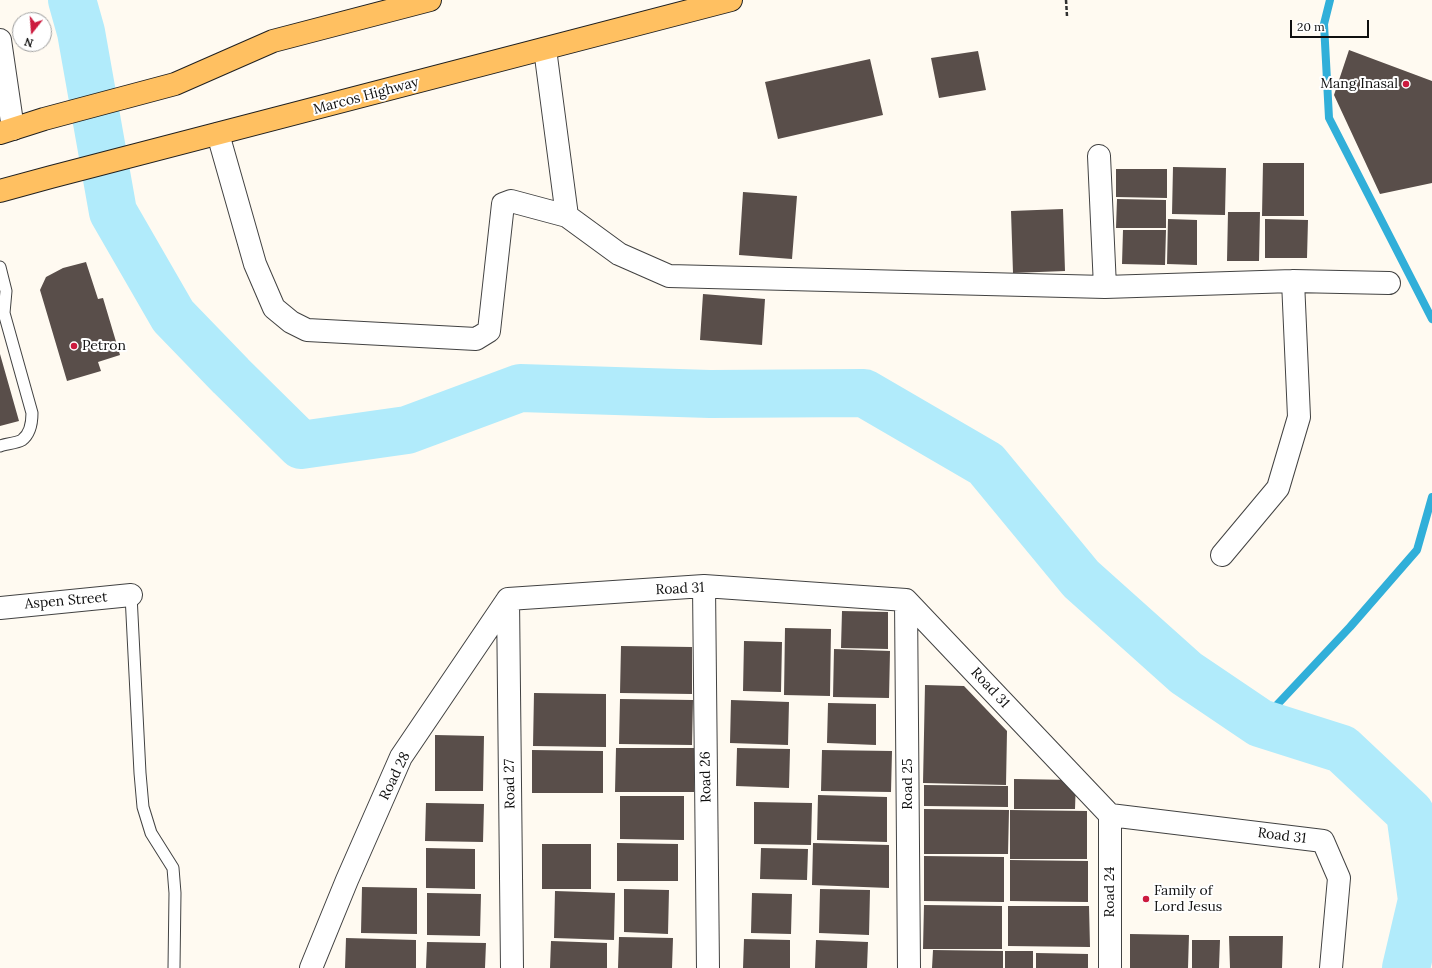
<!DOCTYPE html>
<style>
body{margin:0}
#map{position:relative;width:1432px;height:968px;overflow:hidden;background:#fffaf1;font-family:Lora,serif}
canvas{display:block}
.north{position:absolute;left:12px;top:12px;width:40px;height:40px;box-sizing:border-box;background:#fff;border:1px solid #9f9f9f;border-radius:50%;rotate:197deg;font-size:11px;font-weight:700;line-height:16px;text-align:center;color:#0f0f0f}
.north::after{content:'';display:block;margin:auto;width:14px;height:18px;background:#cc1a3e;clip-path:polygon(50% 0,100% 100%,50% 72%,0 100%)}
.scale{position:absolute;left:1290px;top:20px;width:79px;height:18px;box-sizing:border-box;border:2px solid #0f0f0f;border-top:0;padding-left:5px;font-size:12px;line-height:14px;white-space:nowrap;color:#0f0f0f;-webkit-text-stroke:3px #fff;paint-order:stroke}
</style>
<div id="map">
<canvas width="1432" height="968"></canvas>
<div class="north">N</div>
<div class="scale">20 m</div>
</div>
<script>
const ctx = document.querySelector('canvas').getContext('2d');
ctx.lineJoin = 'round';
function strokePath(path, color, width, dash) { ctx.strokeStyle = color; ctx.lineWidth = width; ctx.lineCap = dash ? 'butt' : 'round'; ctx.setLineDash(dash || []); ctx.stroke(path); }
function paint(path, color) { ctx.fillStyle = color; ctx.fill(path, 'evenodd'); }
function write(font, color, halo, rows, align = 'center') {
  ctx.font = font + ' Lora,serif'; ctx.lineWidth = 4; ctx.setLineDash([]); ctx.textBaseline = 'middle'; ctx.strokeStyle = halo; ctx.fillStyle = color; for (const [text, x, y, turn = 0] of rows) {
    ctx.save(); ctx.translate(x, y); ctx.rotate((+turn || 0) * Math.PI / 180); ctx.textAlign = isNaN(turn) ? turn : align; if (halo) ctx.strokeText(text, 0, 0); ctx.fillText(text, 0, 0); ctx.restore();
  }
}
strokePath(new Path2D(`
 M 1330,0 L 1324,24 L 1329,118 L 1432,319
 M 1260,723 L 1350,627 L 1417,550 L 1432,497`), '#31afd9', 8);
strokePath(new Path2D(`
 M 72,0 L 81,32 L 113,212 L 173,316 L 231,376 L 301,445 L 407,430 L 520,388 L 710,394 L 864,393 L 986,464 L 1081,579 L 1186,673 L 1260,723 L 1342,749 L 1410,813 L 1422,900 L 1406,968`), '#b1ebfb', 48);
paint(new Path2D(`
 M 1349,50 L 1432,81 L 1432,183 L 1380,194 L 1334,95 Z
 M 978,51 L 986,90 L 939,98 L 931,58 Z
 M 870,59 L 883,115 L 778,139 L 765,82 Z
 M 1263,163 L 1304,163 L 1304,216 L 1262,216 Z
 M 1173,167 L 1226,168 L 1225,215 L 1172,214 Z
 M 1116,169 L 1167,169 L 1167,198 L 1116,197 Z
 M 743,192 L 797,196 L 792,259 L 739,255 Z
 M 1117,199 L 1166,200 L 1166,228 L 1116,228 Z
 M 1063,209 L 1065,271 L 1013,273 L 1011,211 Z
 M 1228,212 L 1260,212 L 1259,261 L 1227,261 Z
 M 1168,219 L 1197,220 L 1197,265 L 1167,264 Z
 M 1265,219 L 1308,220 L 1307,258 L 1265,258 Z
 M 1123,230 L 1166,230 L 1165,265 L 1122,264 Z
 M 86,262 L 98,299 L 103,298 L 120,355 L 98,362 L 101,371 L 67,381 L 40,290 L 46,277 L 63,268 Z
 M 703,294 L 765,299 L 762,345 L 700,340 Z
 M 0,354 L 19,421 L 0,426 Z
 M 842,611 L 888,612 L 888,649 L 841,648 Z
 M 785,628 L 831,629 L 830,696 L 784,695 Z
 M 744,641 L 782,642 L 781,692 L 743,691 Z
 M 621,646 L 692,647 L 692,694 L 620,693 Z
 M 834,649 L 890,651 L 889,698 L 833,697 Z
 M 925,685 L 964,686 L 1007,731 L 1006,785 L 923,783 Z
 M 534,693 L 606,694 L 606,747 L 533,746 Z
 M 620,699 L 693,700 L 692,745 L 619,744 Z
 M 731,700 L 789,702 L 788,745 L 730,743 Z
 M 828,703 L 876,704 L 876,745 L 827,743 Z
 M 435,735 L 484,736 L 483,791 L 435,791 Z
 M 616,748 L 694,748 L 694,792 L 615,792 Z
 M 737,748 L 790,749 L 789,788 L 736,786 Z
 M 532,750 L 603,751 L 603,793 L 532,793 Z
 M 822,750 L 892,751 L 891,792 L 821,791 Z
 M 1014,779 L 1076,780 L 1075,809 L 1014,809 Z
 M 924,785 L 1008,786 L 1008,807 L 924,806 Z
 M 818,795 L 887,797 L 887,842 L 817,840 Z
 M 620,796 L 684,796 L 684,840 L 620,839 Z
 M 754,802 L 812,803 L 811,845 L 754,844 Z
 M 426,803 L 484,804 L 483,842 L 425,841 Z
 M 924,809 L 1009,810 L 1008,854 L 924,854 Z
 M 1010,810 L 1087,811 L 1087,859 L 1010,859 Z
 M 617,843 L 678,844 L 678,881 L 617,881 Z
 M 813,843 L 889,845 L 889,888 L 812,885 Z
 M 542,844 L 591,844 L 591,889 L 542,889 Z
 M 426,848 L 475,849 L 475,889 L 426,888 Z
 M 761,848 L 808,849 L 807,880 L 760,879 Z
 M 924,856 L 1004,857 L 1004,902 L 924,901 Z
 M 1010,860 L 1088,861 L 1088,902 L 1010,901 Z
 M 362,887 L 417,888 L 417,934 L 361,933 Z
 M 624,889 L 669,890 L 668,934 L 624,932 Z
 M 820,889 L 870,890 L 869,935 L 819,933 Z
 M 555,891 L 615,893 L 614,940 L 554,938 Z
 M 427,893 L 481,894 L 480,936 L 427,935 Z
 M 752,893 L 792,894 L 791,934 L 751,933 Z
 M 924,905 L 1002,906 L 1002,949 L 923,949 Z
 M 1008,906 L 1089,906 L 1090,947 L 1008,946 Z
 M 1130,934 L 1189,935 L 1188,968 L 1130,968 Z
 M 1229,936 L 1283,936 L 1282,968 L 1230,968 Z
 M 619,937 L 673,938 L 672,968 L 618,968 Z
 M 346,938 L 416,940 L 416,968 L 345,968 Z
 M 744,939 L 790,940 L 790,968 L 743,968 Z
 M 816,940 L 868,942 L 867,968 L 815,968 Z
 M 1192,940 L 1220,940 L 1219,968 L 1192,968 Z
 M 551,941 L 607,943 L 607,968 L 550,968 Z
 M 427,942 L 486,943 L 485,968 L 426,968 Z
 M 933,950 L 1003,951 L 1003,968 L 932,968 Z
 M 1005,951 L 1033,951 L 1033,968 L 1005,968 Z
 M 1036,953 L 1088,954 L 1088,968 L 1036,968 Z`), '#594e4a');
const lane = new Path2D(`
 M 0,267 L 6,291 L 4,313 L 32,413 C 32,422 30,434 22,440 C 17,443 6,444 0,446
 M 131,595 L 140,773 L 143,807 L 151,833 L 173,868 L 175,893 L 174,968`);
const street = new Path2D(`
 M 0,40 L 13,129
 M 545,49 L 567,216 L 619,254 L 669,276 L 1105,287 L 1293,281 L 1389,283
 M 218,134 L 255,264 L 274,308 L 291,322 L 307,330 L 476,339 L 489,331 L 503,204 L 511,201 L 567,216
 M 1099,156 L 1105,287
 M 1222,555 L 1278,488 L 1299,417 L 1293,281
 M 704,586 L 708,968
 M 508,599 L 704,586 L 906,600 L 1110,815 L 1323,841 L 1339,878 L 1331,968
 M 508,599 L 512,968
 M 906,600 L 909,968
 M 0,608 L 131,595
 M 311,968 L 347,880 L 401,757 L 508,599
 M 1110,968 L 1110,815`);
const primary = new Path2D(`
 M 0,133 L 44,119 L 175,84 L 273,41 L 430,0
 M 0,191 L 51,177 L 731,0`);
strokePath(lane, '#424242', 13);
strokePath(street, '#424242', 24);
strokePath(primary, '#202020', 24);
strokePath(new Path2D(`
 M 1066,0 L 1067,16`), '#313131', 2.5, [4, 2]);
strokePath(lane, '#fff', 11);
strokePath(street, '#fff', 22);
strokePath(primary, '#ffc061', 22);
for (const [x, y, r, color] of [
 [1406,84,4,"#cc1a3e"],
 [74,346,4,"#cc1a3e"],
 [1146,899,4,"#cc1a3e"]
]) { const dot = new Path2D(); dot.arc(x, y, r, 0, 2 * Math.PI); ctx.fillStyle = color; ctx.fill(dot); strokePath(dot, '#fff', 1.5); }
write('14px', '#0f0f0f', '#fff', [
 ["Mang Inasal",1398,84,"right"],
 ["Petron",82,346],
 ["Family of",1154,891],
 ["Lord Jesus",1154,907]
], 'left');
write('14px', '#0f0f0f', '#fff', [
 ["Marcos Highway",366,96,-15],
 ["Road 31",680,589,-3],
 ["Aspen Street",66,601,-5],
 ["Road 31",990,688,47],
 ["Road 28",395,776,-64],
 ["Road 26",706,777,-91],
 ["Road 27",510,784,-91],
 ["Road 25",908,784,-90],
 ["Road 31",1282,836,7],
 ["Road 24",1110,892,-90]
]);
</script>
